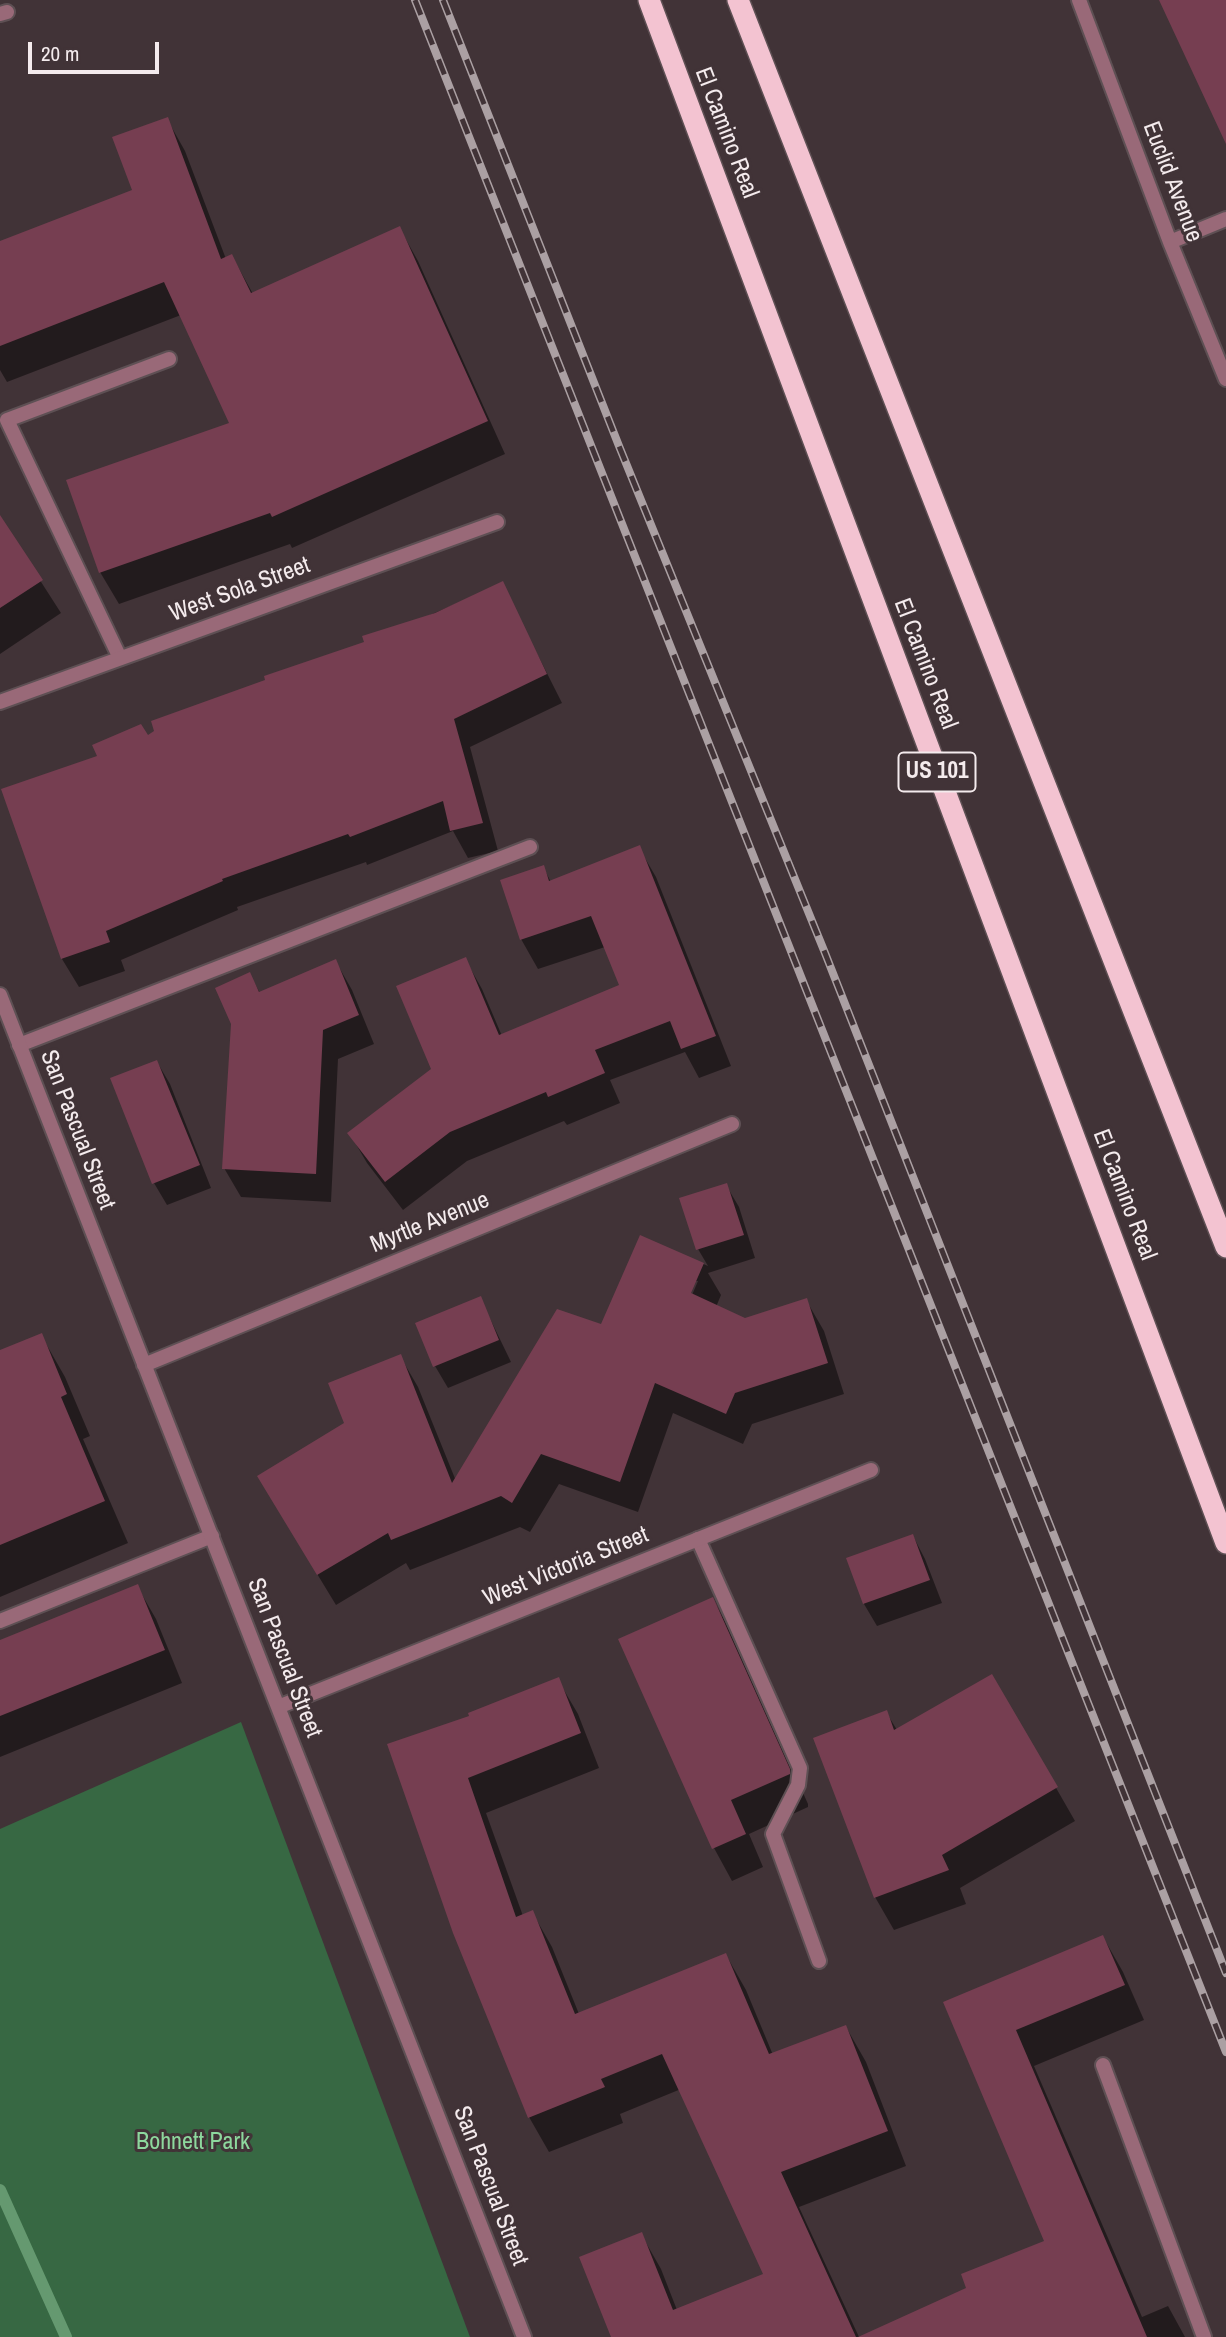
<!DOCTYPE html>
<style>
body{margin:0}
#map{position:relative;width:1226px;height:2337px;overflow:hidden;background:#413337;font-family:"Archivo Narrow",sans-serif}
canvas{display:block}
.scale{position:absolute;left:28px;top:42px;width:131px;height:32px;box-sizing:border-box;border:4px solid #f4ebed;border-top:0;padding-left:9px;font-size:21px;line-height:24px;white-space:nowrap;color:#f4ebed;-webkit-text-stroke:5px #413337;paint-order:stroke}
</style>
<div id="map">
<canvas width="1226" height="2337"></canvas>
<div class="scale">20 m</div>
</div>
<script>
const ctx = document.querySelector('canvas').getContext('2d');
ctx.lineJoin = 'round';
function paint(path, color) { ctx.fillStyle = color; ctx.fill(path, 'evenodd'); }
function strokePath(path, color, width, dash) { ctx.strokeStyle = color; ctx.lineWidth = width; ctx.lineCap = dash ? 'butt' : 'round'; ctx.setLineDash(dash || []); ctx.stroke(path); }
function write(font, color, halo, rows, align = 'center') {
  ctx.font = font + ' "Archivo Narrow",sans-serif'; ctx.lineWidth = 6; ctx.setLineDash([]); ctx.textBaseline = 'middle'; ctx.strokeStyle = halo; ctx.fillStyle = color; for (const [text, x, y, turn = 0] of rows) {
    ctx.save(); ctx.translate(x, y); ctx.rotate((+turn || 0) * Math.PI / 180); ctx.textAlign = isNaN(turn) ? turn : align; if (halo) ctx.strokeText(text, 0, 0); ctx.fillText(text, 0, 0); ctx.restore();
  }
}
paint(new Path2D(`
 M 241,1722 L 470,2337 L 0,2337 L 0,1829 Z`), '#376843');
paint(new Path2D(`
 M 167,119 L 185,151 L 226,259 L 232,256 L 253,294 L 400,229 L 418,261 L 505,454 L 292,548 L 290,544 L 119,604 L 100,572 L 231,424 L 181,315 L 7,382 L 0,370 L 0,243 L 134,191 Z
 M 0,518 L 61,613 L 0,654 Z
 M 502,584 L 562,703 L 470,747 L 498,851 L 468,858 L 453,831 L 367,865 L 366,862 L 237,907 L 238,910 L 121,960 L 125,971 L 79,987 L 62,959 L 99,757 Z
 M 639,848 L 656,877 L 731,1066 L 699,1078 L 685,1052 L 610,1080 L 620,1103 L 567,1125 L 564,1121 L 467,1161 L 403,1210 L 367,1163 L 350,1134 L 433,1069 L 465,959 L 482,989 L 502,1036 L 621,986 L 605,947 L 538,969 L 521,939 L 543,867 L 551,882 Z
 M 336,962 L 352,990 L 374,1044 L 338,1059 L 331,1202 L 241,1197 L 224,1168 L 250,975 L 260,993 Z
 M 157,1062 L 170,1084 L 211,1188 L 167,1205 L 154,1183 Z
 M 726,1185 L 739,1207 L 755,1258 L 708,1273 L 721,1295 L 716,1307 L 745,1320 L 806,1300 L 824,1331 L 844,1394 L 752,1424 L 743,1444 L 673,1413 L 638,1512 L 559,1484 L 530,1532 L 520,1527 L 410,1570 L 406,1563 L 336,1605 L 277,1508 L 400,1356 L 418,1387 L 456,1481 L 602,1326 L 641,1237 L 708,1266 L 698,1249 ZM 694,1281 L 698,1281 L 689,1302 L 686,1301 Z
 M 480,1298 L 511,1362 L 448,1388 L 435,1366 Z
 M 41,1335 L 65,1377 L 90,1436 L 83,1439 L 128,1543 L 0,1597 L 0,1352 Z
 M 913,1536 L 925,1559 L 942,1603 L 877,1626 L 864,1604 L 848,1559 Z
 M 137,1586 L 156,1619 L 182,1683 L 0,1757 L 0,1642 Z
 M 713,1599 L 731,1632 L 808,1804 L 808,1807 L 749,1834 L 763,1867 L 732,1881 L 714,1848 Z
 M 992,1676 L 1075,1821 L 960,1888 L 966,1904 L 894,1930 L 875,1897 L 886,1712 L 897,1730 Z
 M 558,1680 L 578,1714 L 599,1768 L 486,1813 L 523,1916 L 532,1912 L 552,1947 L 579,2014 L 726,1955 L 746,1990 L 773,2055 L 846,2027 L 866,2062 L 906,2166 L 799,2207 L 859,2337 L 613,2337 L 641,2234 L 661,2269 L 677,2310 L 765,2275 L 681,2089 L 620,2114 L 623,2123 L 549,2152 L 529,2117 L 455,1933 L 471,1717 Z
 M 1103,1937 L 1123,1972 L 1144,2020 L 1034,2066 L 1142,2317 L 1168,2306 L 1185,2337 L 862,2337 L 968,2289 L 1047,2242 L 945,2003 Z`), '#0007');
strokePath(new Path2D(`
 M 0,2190 L 66,2337`), '#659970', 12);
paint(new Path2D(`
 M 1159,0 L 1226,0 L 1226,144 Z
 M 168,117 L 221,259 L 232,254 L 251,293 L 400,226 L 488,421 L 272,517 L 270,513 L 99,573 L 66,480 L 229,423 L 164,282 L 0,346 L 0,241 L 132,190 L 112,137 Z
 M 0,515 L 43,580 L 0,608 Z
 M 503,581 L 547,674 L 454,719 L 483,823 L 450,831 L 443,801 L 350,837 L 348,834 L 222,879 L 223,881 L 106,931 L 110,942 L 61,959 L 1,789 L 97,756 L 92,745 L 141,724 L 148,735 L 154,731 L 151,721 L 265,680 L 264,676 L 364,642 L 362,636 L 435,613 Z
 M 640,845 L 716,1036 L 681,1049 L 670,1021 L 595,1050 L 605,1073 L 548,1097 L 546,1092 L 450,1132 L 385,1182 L 347,1133 L 431,1069 L 396,986 L 466,957 L 499,1035 L 619,985 L 591,916 L 520,940 L 500,880 L 544,865 L 549,881 Z
 M 336,959 L 359,1015 L 323,1030 L 316,1174 L 222,1169 L 231,1024 L 215,988 L 250,972 L 259,992 Z
 M 157,1060 L 200,1165 L 152,1184 L 110,1078 Z
 M 727,1183 L 744,1235 L 696,1250 L 679,1198 Z
 M 640,1235 L 704,1263 L 691,1293 L 745,1318 L 807,1298 L 828,1363 L 735,1393 L 726,1414 L 655,1383 L 620,1482 L 541,1454 L 512,1503 L 501,1496 L 391,1540 L 388,1533 L 317,1575 L 257,1476 L 344,1423 L 328,1383 L 401,1354 L 452,1483 L 557,1309 L 601,1324 Z
 M 481,1296 L 499,1340 L 433,1367 L 415,1323 Z
 M 42,1333 L 67,1394 L 61,1397 L 105,1501 L 0,1545 L 0,1350 Z
 M 913,1534 L 930,1580 L 863,1604 L 846,1558 Z
 M 138,1584 L 165,1650 L 0,1716 L 0,1640 Z
 M 713,1597 L 790,1769 L 790,1774 L 731,1800 L 746,1834 L 712,1849 L 618,1639 Z
 M 992,1674 L 1058,1787 L 942,1855 L 949,1870 L 874,1898 L 813,1738 L 887,1710 L 894,1730 Z
 M 559,1677 L 581,1733 L 468,1778 L 516,1917 L 533,1910 L 575,2014 L 726,1953 L 769,2054 L 846,2025 L 888,2131 L 781,2172 L 856,2337 L 611,2337 L 579,2257 L 642,2232 L 673,2310 L 763,2274 L 662,2054 L 601,2079 L 605,2087 L 528,2118 L 453,1933 L 387,1744 L 469,1716 L 468,1713 Z
 M 1103,1935 L 1125,1985 L 1016,2030 L 1147,2337 L 858,2337 L 966,2288 L 961,2274 L 1044,2241 L 943,2002 Z`), '#763e51');
const service = new Path2D(`
 M 0,14 L 7,12
 M 120,658 L 7,420 L 169,359
 M 19,1045 L 530,847
 M 698,1539 L 800,1768 L 798,1785 L 773,1834 L 819,1961
 M 0,1621 L 212,1536
 M 1103,2065 L 1204,2337`);
const minor = new Path2D(`
 M 1079,0 L 1170,242 L 1226,379
 M 1170,242 L 1226,219
 M 0,702 L 497,522
 M 0,995 L 524,2337
 M 144,1365 L 732,1124
 M 278,1707 L 871,1470`);
const motorway = new Path2D(`
 M 649,0 L 1226,1543
 M 738,0 L 1226,1247`);
strokePath(service, '#5e5054', 18);
strokePath(minor, '#5e5054', 18);
strokePath(motorway, '#5e5054', 24);
strokePath(service, '#996978', 14);
strokePath(minor, '#996978', 14);
strokePath(motorway, '#f3c3d1', 21);
const rail = new Path2D(`
 M 415,0 L 1226,2052
 M 443,0 L 619,446 L 825,953 L 1226,1973`);
strokePath(rail, '#aba0a3', 8);
strokePath(rail, '#413337', 5, [16]);
for (const [x, y, w] of [
 [937,772,77]
]) { const box = new Path2D(); box.roundRect(x - w / 2, y - 19.5, w, 39, 5); ctx.fillStyle = '#413337'; ctx.fill(box); strokePath(box, '#f4ebed', 2); }
write('bold 23px', '#f4ebed', null, [
 ["US 101",937,772]
]);
write('24px', '#f4ebed', '#413337', [
 ["El Camino Real",726,133,69],
 ["Euclid Avenue",1172,182,69],
 ["West Sola Street",240,590,-20],
 ["El Camino Real",925,664,69],
 ["San Pascual Street",77,1130,69],
 ["El Camino Real",1124,1195,69],
 ["Myrtle Avenue",430,1223,-22],
 ["West Victoria Street",566,1567,-22],
 ["San Pascual Street",284,1658,69],
 ["San Pascual Street",490,2186,69]
]);
write('24px', '#8dd89d', '#413337', [
 ["Bohnett Park",193,2143]
]);
</script>
